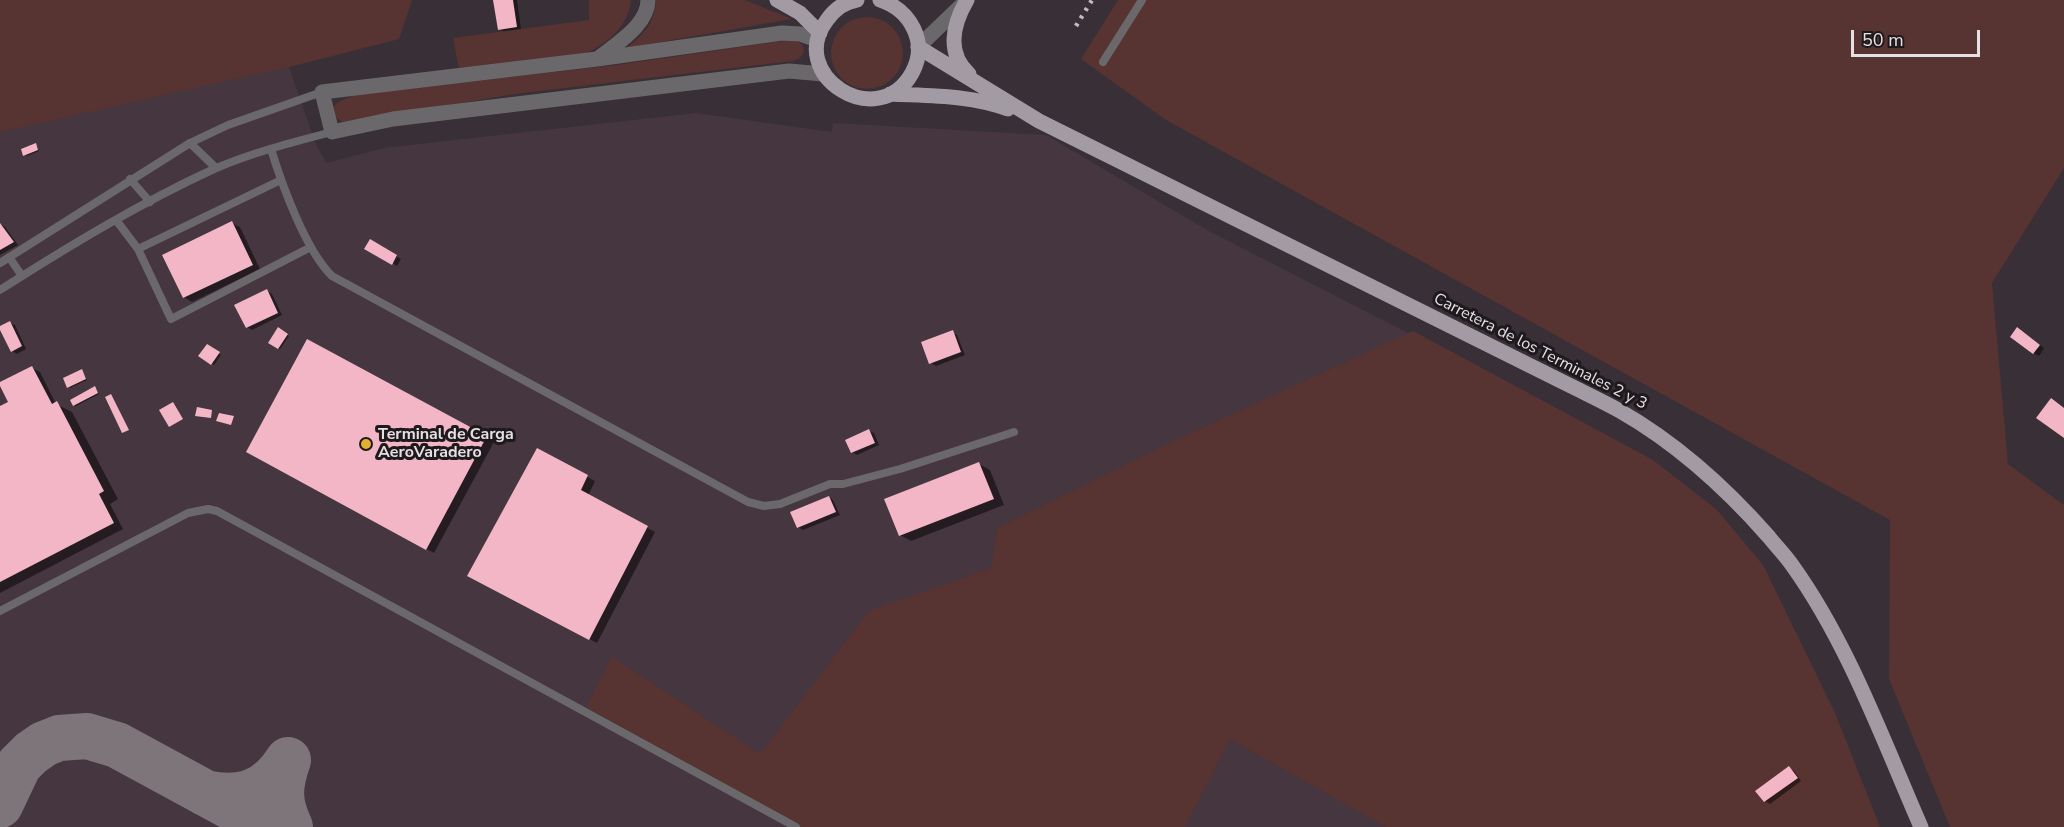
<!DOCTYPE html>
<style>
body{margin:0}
#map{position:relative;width:2064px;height:827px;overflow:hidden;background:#392f36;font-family:"Nunito Sans",sans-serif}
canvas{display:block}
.scale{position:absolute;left:1851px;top:30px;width:129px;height:27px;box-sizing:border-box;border:3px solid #e6dfe3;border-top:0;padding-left:8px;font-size:18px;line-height:21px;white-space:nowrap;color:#e6dfe3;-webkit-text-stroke:4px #1e191c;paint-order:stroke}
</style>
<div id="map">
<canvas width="2064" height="827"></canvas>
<div class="scale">50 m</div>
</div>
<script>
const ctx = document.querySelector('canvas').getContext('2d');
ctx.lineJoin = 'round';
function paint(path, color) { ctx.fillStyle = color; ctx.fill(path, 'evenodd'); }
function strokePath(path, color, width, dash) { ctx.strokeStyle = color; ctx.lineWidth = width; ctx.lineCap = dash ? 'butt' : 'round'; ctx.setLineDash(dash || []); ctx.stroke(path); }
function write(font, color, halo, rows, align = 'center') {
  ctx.font = font + ' "Nunito Sans",sans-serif'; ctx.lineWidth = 6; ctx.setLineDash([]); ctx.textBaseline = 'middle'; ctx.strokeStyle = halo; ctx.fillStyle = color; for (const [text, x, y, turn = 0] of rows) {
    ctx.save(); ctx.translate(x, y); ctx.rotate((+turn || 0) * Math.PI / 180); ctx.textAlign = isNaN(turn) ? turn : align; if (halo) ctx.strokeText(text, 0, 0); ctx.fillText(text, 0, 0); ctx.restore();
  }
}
paint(new Path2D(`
 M 0,0 L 412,0 L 399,39 L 289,67 L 316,145 L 327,163 L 384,148 L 696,113 L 832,132 L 833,123 L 1046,135 L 1207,230 L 1408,333 L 1413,331 L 1653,460 L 1717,510 L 1763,565 L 1835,713 L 1880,827 L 0,827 Z`), '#463640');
paint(new Path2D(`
 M 0,0 L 412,0 L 399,39 L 289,67 L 0,132 Z
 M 589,0 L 631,0 C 629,26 608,43 586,53 L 459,69 L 453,38 L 589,20 Z
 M 656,0 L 745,0 L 792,19 L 627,48 C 645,33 654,24 656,0 Z
 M 1118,0 L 2064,0 L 2064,168 L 1992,283 L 2008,464 L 2064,505 L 2064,827 L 1950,827 L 1889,679 L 1890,520 L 1166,120 L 1081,59 Z
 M831 53a36 36 0 1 1 72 0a36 36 0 1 1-72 0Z
 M 789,40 L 799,42 L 803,46 L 804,52 L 800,58 L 793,61 L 514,94 L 344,123 C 320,108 340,100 356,95 L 616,65 Z
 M 1413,331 L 1653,460 L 1717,510 L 1763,565 L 1835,713 L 1880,827 L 1386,827 L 1230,739 L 1185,827 L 800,827 L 670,757 L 671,754 L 586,707 L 612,657 L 760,754 L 869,611 L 991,568 L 997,528 L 1165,445 Z`), '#573332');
paint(new Path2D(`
 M 495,0 L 517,0 L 521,29 L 504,31 L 499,29 Z
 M 36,145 L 39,151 L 27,156 L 25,155 Z
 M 232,223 L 240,227 L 260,269 L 192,302 L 184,297 Z
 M 0,224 L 5,227 L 18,245 L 0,255 Z
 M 370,241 L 401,259 L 397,266 L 366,248 Z
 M 267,291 L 272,294 L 282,315 L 252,330 L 247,327 Z
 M 10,323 L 15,325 L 26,349 L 17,354 L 12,351 Z
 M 279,329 L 289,336 L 280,349 L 270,342 Z
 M 952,332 L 957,335 L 965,355 L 936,366 L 931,363 Z
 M 2022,332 L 2044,348 L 2039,356 L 2034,353 Z
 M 307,341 L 494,442 L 434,553 L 248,452 Z
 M 207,346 L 221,355 L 214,365 L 200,356 Z
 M 32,368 L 40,372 L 56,404 L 72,412 L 118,499 L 110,504 L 123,529 L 0,593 L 0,408 L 10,402 Z
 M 82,371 L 87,380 L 70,388 L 68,387 Z
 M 95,388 L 99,394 L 76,406 L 74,405 Z
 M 869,431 L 874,433 L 879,445 L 857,455 L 852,452 Z
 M 538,450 L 595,481 L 588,496 L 655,532 L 597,643 L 477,580 Z
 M 979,464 L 990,470 L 1004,505 L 911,541 L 900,535 Z
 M 829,497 L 833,500 L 840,515 L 803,530 L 798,527 Z
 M 1789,768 L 1794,771 L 1801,781 L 1770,804 L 1765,801 Z`), '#0007');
strokePath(new Path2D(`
 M 205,793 C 242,801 268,792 288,760 C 279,786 278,802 290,827
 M 0,805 L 19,765 L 31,753 L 44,744 L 59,738 L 87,736 L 117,745 L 268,827`), '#7e757b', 46);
paint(new Path2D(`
 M 493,0 L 513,0 L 517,27 L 498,30 Z
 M 36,143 L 38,150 L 23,156 L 21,149 Z
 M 232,221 L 253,265 L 183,298 L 162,255 Z
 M 0,223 L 14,242 L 0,250 Z
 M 370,239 L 397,255 L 392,265 L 364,249 Z
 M 267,289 L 278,313 L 246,328 L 234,305 Z
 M 10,321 L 22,346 L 11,352 L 0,330 L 0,326 Z
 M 278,327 L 288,334 L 278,349 L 268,343 Z
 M 2017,327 L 2040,345 L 2033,354 L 2010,337 Z
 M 953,330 L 961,352 L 929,364 L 921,342 Z
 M 307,339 L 487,436 L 426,550 L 246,452 Z
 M 207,344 L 220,352 L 211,365 L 198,356 Z
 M 32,366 L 52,404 L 57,401 L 104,491 L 99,494 L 114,523 L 0,582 L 0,406 L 8,402 L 0,386 L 0,382 Z
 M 82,369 L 86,379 L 67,388 L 63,378 Z
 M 95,386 L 98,393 L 73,406 L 70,400 Z
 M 111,394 L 129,430 L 122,433 L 105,397 Z
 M 2051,398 L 2064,408 L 2064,438 L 2036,418 Z
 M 173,402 L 183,419 L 169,427 L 159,410 Z
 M 197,407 L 212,410 L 211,418 L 195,416 Z
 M 219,413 L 234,416 L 231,425 L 216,421 Z
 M 869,429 L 875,443 L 851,453 L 845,440 Z
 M 537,448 L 588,475 L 581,490 L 648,526 L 589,640 L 467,576 Z
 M 979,462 L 994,499 L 899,536 L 884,499 Z
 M 829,496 L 836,512 L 797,528 L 790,512 Z
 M 1789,766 L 1798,778 L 1764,802 L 1755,791 Z`), '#f3b6c6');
strokePath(new Path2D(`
 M 1103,62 L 1142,0
 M 190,143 L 216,168
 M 271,149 C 282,185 306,251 332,276 L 748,502 L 764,506 L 780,504 L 830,484 L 843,484 L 900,469 L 1014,432
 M 130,179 L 150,202
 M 116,220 L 138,249 L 171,319 L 311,247
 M 138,249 L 281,180
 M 9,257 L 22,276
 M 0,263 L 190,143 L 228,125 L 322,92
 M 0,290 C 69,246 140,203 214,169 C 251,153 293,142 332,132
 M 0,611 L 188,513 L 208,509 L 217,511 L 796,827`), '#6b686c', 8);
strokePath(new Path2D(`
 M 817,40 L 800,34 L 782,33 L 597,59 L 322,92 L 332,132 L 393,119 L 789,71 L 823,74
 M 600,57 C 617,43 648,25 648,0`), '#6b686c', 15);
strokePath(new Path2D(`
 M 918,47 L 966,1`), '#6b686c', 15);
strokePath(new Path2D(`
 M 777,0 L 800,13 L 820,33
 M 857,0 C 844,2 834,10 827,20 C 785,75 878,134 912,73 C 929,42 910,10 880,0
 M 967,0 C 953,24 946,53 969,74
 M 918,47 L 1039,121 L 1571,386 C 1587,394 1604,402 1620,411 C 1676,443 1726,488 1769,537 C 1776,546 1785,555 1792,565 C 1848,643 1883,740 1921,827
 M 890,94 C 930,96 970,95 1008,109`), '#a39ba4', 15);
strokePath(new Path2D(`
 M 1076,26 L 1092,0`), '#c3bbc0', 4.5, [3, 6]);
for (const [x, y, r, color] of [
 [366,444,6,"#e0af34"]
]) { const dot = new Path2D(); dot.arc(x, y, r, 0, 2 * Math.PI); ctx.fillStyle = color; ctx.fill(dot); strokePath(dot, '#1e191c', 2); }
write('16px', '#e6dfe3', '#1e191c', [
 ["Carretera de los Terminales 2 y 3",1540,352,27]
]);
write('bold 16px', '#e6dfe3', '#1e191c', [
 ["Terminal de Carga",378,435],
 ["AeroVaradero",378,453]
], 'left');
</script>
